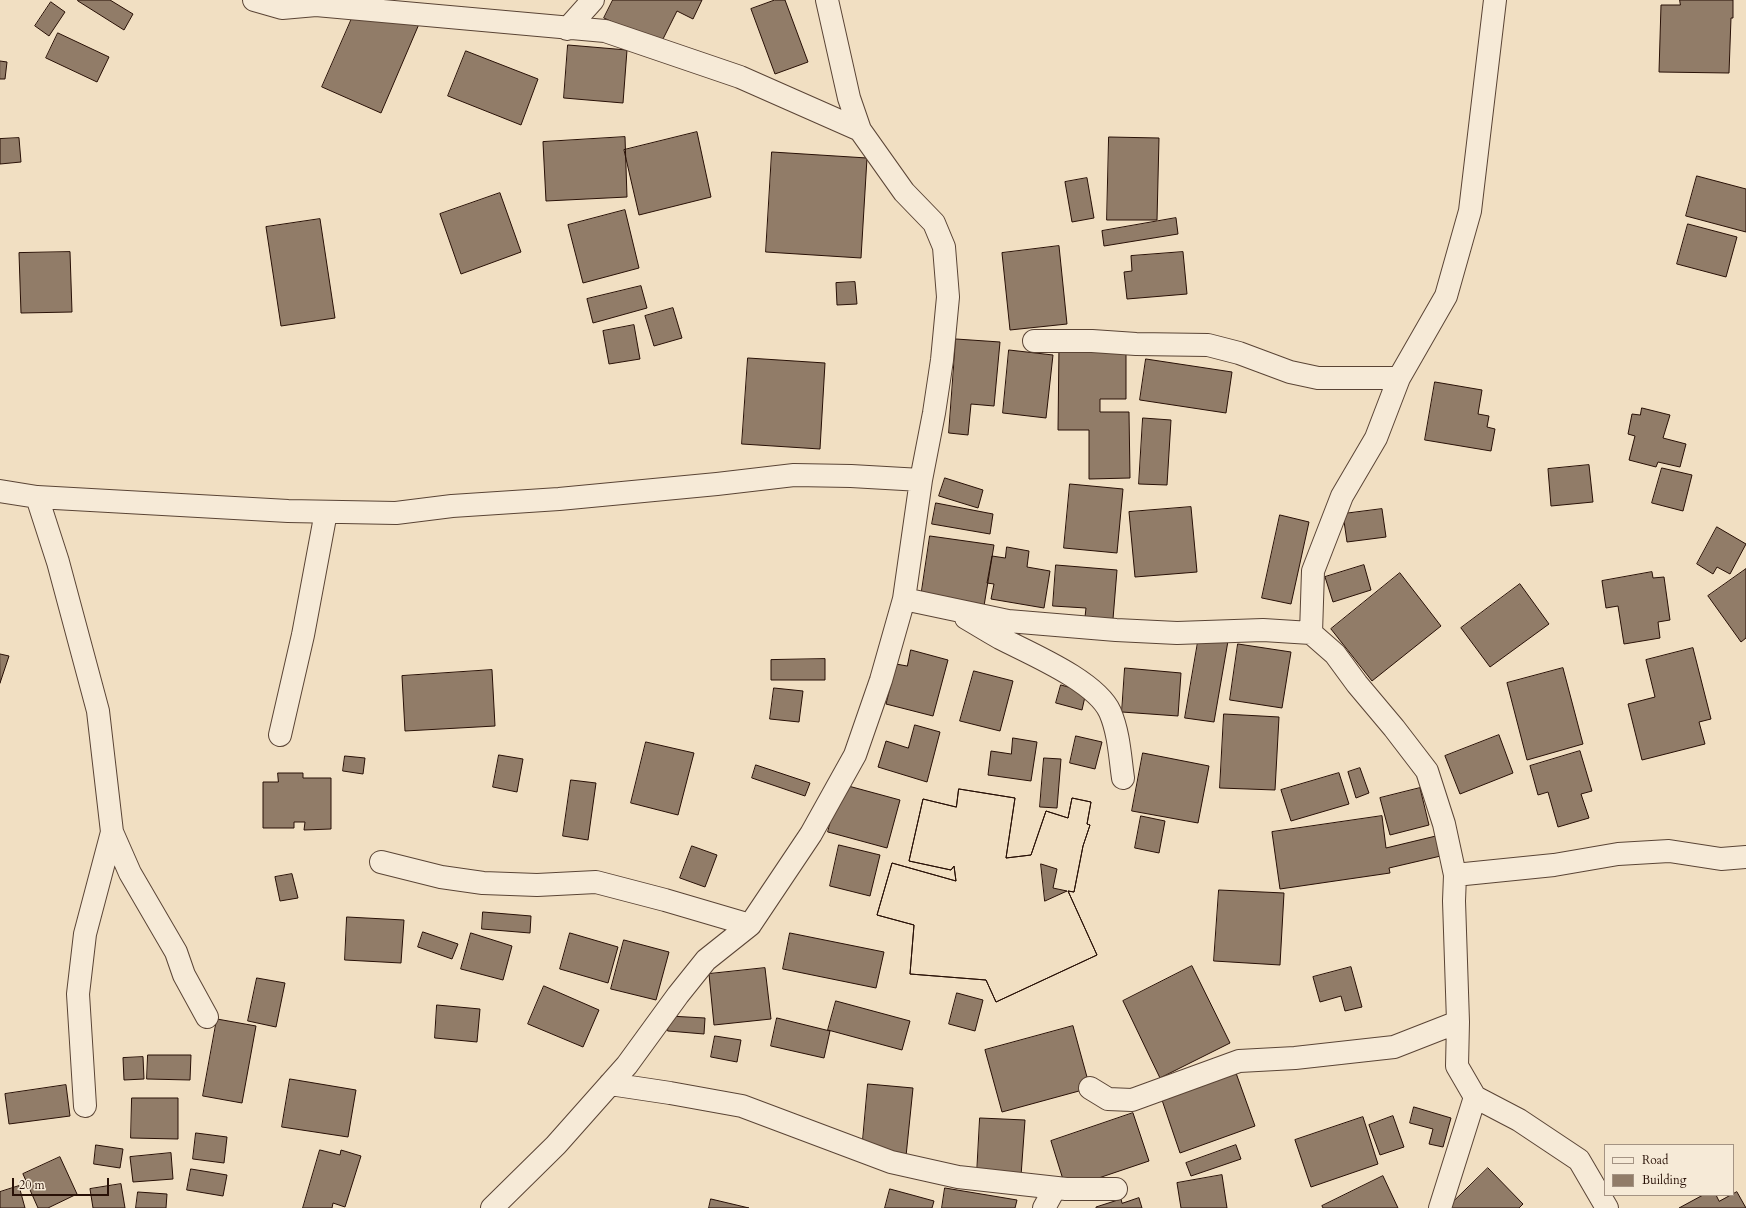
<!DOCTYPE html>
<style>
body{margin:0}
#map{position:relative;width:1746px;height:1208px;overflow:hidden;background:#f1dfc2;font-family:Cardo,serif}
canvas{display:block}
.legend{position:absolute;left:1604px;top:1144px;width:130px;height:52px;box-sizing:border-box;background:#f6ead7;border:1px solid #a49383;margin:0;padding:5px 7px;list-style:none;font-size:12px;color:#281006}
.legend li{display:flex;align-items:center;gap:8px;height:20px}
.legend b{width:20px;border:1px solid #a49383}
.scale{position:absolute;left:12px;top:1178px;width:97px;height:18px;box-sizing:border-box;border:2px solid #281006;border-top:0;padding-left:5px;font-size:12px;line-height:14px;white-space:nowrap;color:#281006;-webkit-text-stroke:3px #f6ead7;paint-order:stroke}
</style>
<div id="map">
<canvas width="1746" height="1208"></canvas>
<ul class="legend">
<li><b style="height:5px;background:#f6ead7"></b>Road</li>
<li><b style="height:11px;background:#917c68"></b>Building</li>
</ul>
<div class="scale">20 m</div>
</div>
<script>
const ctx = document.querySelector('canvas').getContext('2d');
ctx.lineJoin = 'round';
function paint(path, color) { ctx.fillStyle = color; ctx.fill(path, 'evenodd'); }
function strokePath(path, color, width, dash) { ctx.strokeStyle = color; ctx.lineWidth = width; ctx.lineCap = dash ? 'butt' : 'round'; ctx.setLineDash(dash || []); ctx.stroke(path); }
const building = new Path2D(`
 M 78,0 L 110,0 L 133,14 L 124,30 L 78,1 Z
 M 360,0 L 422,17 L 381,113 L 322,87 Z
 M 613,0 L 702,0 L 693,19 L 677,11 L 660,45 L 604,18 Z
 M 775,0 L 785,0 L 808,62 L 775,74 L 751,9 Z
 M 1680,0 L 1733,0 L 1733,18 L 1731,18 L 1729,73 L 1659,72 L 1661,5 L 1680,5 Z
 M 51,2 L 65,12 L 49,36 L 35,26 Z
 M 58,33 L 109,57 L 97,82 L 46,58 Z
 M 568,45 L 627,50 L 623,103 L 564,98 Z
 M 466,51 L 538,79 L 521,125 L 448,96 Z
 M 0,61 L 7,62 L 5,79 L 0,79 Z
 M 697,132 L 711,197 L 639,215 L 624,150 Z
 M 625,137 L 627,197 L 546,201 L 543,142 Z
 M 1109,137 L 1159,138 L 1157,220 L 1107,220 Z
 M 19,138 L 21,162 L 0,164 L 0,139 Z
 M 772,152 L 867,158 L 861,258 L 766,252 Z
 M 1697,176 L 1746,189 L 1746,232 L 1686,216 Z
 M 1087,178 L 1094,218 L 1072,222 L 1065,182 Z
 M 500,193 L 521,252 L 461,274 L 440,214 Z
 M 625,210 L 639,268 L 583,283 L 568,225 Z
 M 1176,218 L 1178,234 L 1104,246 L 1102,231 Z
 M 320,219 L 335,318 L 281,326 L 266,227 Z
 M 1688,224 L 1737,237 L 1726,277 L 1677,264 Z
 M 1059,246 L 1067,324 L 1010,330 L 1002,253 Z
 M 70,252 L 72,312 L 21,313 L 19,253 Z
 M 1183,252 L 1187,294 L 1127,299 L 1124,272 L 1132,271 L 1131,256 Z
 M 855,282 L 857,304 L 837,305 L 836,283 Z
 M 641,286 L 647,308 L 593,323 L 587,299 Z
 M 673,308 L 682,338 L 654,346 L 645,316 Z
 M 634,325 L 640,359 L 609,364 L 603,331 Z
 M 956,339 L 1000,342 L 994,406 L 971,404 L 968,435 L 949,433 Z
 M 1126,343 L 1126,399 L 1100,399 L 1100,412 L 1129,412 L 1130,478 L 1089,479 L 1089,430 L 1058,430 L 1059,345 Z
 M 1009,350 L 1053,355 L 1046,418 L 1003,413 Z
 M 748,358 L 825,363 L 820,449 L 742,444 Z
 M 1146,359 L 1232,372 L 1226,413 L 1140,400 Z
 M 1435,382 L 1482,390 L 1478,414 L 1489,416 L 1487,427 L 1495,429 L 1491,451 L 1425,440 Z
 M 1642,408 L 1670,415 L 1663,438 L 1686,444 L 1680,467 L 1658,462 L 1656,467 L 1629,460 L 1635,436 L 1628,434 L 1632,414 L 1640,415 Z
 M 1143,418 L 1171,420 L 1167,485 L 1139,484 Z
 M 1589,465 L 1593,502 L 1551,506 L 1548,469 Z
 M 1662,468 L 1692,475 L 1683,511 L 1652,503 Z
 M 945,478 L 983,490 L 978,508 L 939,496 Z
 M 1070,484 L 1123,489 L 1117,553 L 1064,548 Z
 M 936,503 L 993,514 L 990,534 L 932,524 Z
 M 1191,507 L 1197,572 L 1135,577 L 1129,512 Z
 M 1382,509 L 1386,537 L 1347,542 L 1343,514 Z
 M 1280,515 L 1309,522 L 1291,604 L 1262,598 Z
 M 1717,527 L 1746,544 L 1730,574 L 1717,567 L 1713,574 L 1697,564 Z
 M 930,536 L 994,545 L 984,606 L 921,597 Z
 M 1007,547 L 1029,551 L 1027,567 L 1050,571 L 1044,608 L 991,599 L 994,584 L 987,583 L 992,556 L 1005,558 Z
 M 1056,565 L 1117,570 L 1113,619 L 1085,617 L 1086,608 L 1053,606 Z
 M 1364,565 L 1371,590 L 1333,602 L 1325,577 Z
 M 1746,569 L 1746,638 L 1741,642 L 1708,596 Z
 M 1652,572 L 1653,578 L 1664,577 L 1670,620 L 1658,622 L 1660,638 L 1624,644 L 1618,606 L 1606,608 L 1602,581 Z
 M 1400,573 L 1441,626 L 1372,681 L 1331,629 Z
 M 1520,584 L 1549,624 L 1490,667 L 1461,628 Z
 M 1199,636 L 1228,641 L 1214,722 L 1185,718 Z
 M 1238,644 L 1291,652 L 1282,708 L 1230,700 Z
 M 1693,648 L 1711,719 L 1699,722 L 1705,744 L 1642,760 L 1628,704 L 1655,697 L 1646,660 Z
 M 911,650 L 948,660 L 933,716 L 886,704 L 896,664 L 907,666 Z
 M 0,654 L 9,656 L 0,683 Z
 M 825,659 L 825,680 L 771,680 L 771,660 Z
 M 1125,668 L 1181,673 L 1178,716 L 1122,712 Z
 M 1563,668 L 1583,744 L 1527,760 L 1507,683 Z
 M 492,670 L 495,726 L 405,731 L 402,676 Z
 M 974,671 L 1013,681 L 1000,731 L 960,721 Z
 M 1061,685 L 1086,692 L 1082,710 L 1056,703 Z
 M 774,688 L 803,691 L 799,722 L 770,719 Z
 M 1224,714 L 1279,717 L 1275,790 L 1220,788 Z
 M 915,725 L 940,732 L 927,782 L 878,767 L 886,741 L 908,748 Z
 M 1499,735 L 1513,773 L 1460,794 L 1445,756 Z
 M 1076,736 L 1102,742 L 1095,769 L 1070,763 Z
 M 1013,738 L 1037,742 L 1031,781 L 988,775 L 991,751 L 1011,754 Z
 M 646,742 L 694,753 L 678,815 L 631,803 Z
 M 1580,751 L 1592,791 L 1581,794 L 1589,818 L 1558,827 L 1548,792 L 1538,795 L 1530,766 Z
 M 1143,753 L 1209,766 L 1198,823 L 1132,811 Z
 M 499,755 L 523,759 L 517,792 L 493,787 Z
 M 345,756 L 365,758 L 363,774 L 343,771 Z
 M 1044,758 L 1061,759 L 1057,808 L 1040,807 Z
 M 756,765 L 810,783 L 805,796 L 752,778 Z
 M 1360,768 L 1369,793 L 1356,798 L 1348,772 Z
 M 278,773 L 303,773 L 303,778 L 331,778 L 331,829 L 304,830 L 305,822 L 294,822 L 294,828 L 263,828 L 263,782 L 278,782 Z
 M 1339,773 L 1349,804 L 1291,821 L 1281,790 Z
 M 571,780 L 596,783 L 588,840 L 563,836 Z
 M 841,784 L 900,800 L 887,848 L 828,832 Z
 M 1420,788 L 1429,825 L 1390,835 L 1380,798 Z
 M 959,789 L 1015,798 L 1006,858 L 1031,855 L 1046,811 L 1068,818 L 1072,798 L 1091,802 L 1087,824 L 1090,825 L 1083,846 L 1074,892 L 1068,891 L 1097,955 L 996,1002 L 986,980 L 910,974 L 914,925 L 877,915 L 892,863 L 956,881 L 954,866 L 951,870 L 909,861 L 923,799 L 956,807 ZM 1041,864 L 1057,869 L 1053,888 L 1067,891 L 1045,901 Z
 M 959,789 L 1015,798 L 1006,858 L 1031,855 L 1046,811 L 1068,818 L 1072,798 L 1091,802 L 1087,824 L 1090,825 L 1083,846 L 1074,892 L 1068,891 L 1097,955 L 996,1002 L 986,980 L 910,974 L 914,925 L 877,915 L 892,863 L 956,881 L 954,866 L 951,870 L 909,861 L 923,799 L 956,807 Z
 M 1141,816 L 1165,821 L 1159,853 L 1135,848 Z
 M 1382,816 L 1386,848 L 1440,835 L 1445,855 L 1389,868 L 1390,873 L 1280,889 L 1272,832 Z
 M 839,845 L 880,855 L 870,896 L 830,886 Z
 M 692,846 L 717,855 L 705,887 L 680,878 Z
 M 292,874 L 298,898 L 280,901 L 275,877 Z
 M 1219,890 L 1284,893 L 1280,965 L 1214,961 Z
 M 483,912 L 531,916 L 530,933 L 482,929 Z
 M 347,917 L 404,920 L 401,963 L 345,960 Z
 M 423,932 L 458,944 L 452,959 L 418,947 Z
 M 471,933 L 512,946 L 503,980 L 461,969 Z
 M 570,933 L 618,947 L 608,983 L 560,969 Z
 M 790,933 L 884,952 L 876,988 L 783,969 Z
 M 624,940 L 669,952 L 656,1000 L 611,989 Z
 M 1192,966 L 1230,1043 L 1160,1078 L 1123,1001 Z
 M 1351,967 L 1362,1007 L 1345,1011 L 1341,996 L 1320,1002 L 1313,977 Z
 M 765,968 L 771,1019 L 714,1025 L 709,974 Z
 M 257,978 L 285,983 L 276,1027 L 248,1021 Z
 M 544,986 L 599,1010 L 583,1047 L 528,1024 Z
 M 957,993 L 983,1000 L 975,1031 L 949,1024 Z
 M 836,1001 L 910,1021 L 902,1050 L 828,1030 Z
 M 437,1005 L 480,1009 L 477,1042 L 435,1038 Z
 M 669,1016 L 705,1018 L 704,1034 L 668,1031 Z
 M 777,1018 L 830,1031 L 824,1058 L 771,1046 Z
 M 217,1019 L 256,1026 L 242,1103 L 203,1096 Z
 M 1073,1026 L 1090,1088 L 1002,1112 L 985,1050 Z
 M 715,1036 L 741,1040 L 737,1062 L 711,1057 Z
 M 148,1055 L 191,1055 L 190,1080 L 147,1079 Z
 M 143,1057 L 144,1079 L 124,1080 L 123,1058 Z
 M 1236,1073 L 1255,1126 L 1180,1153 L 1162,1100 Z
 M 290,1079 L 356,1090 L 348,1137 L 282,1127 Z
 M 868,1084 L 913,1088 L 905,1166 L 861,1162 Z
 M 66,1085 L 70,1116 L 9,1124 L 5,1094 Z
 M 132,1098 L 178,1098 L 178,1139 L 131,1138 Z
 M 1414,1107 L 1451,1118 L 1443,1147 L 1429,1144 L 1433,1129 L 1410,1123 Z
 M 1133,1113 L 1149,1161 L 1066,1189 L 1051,1141 Z
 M 1393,1116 L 1404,1147 L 1380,1155 L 1369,1125 Z
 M 1363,1117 L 1378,1164 L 1311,1187 L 1295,1140 Z
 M 980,1118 L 1025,1120 L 1021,1176 L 977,1174 Z
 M 196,1133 L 227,1137 L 224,1163 L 193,1159 Z
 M 96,1145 L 123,1149 L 120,1168 L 94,1164 Z
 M 1236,1145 L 1241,1159 L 1191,1176 L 1186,1163 Z
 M 320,1150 L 340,1155 L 341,1150 L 361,1156 L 345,1207 L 333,1203 L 332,1208 L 303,1208 Z
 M 171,1153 L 173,1179 L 133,1182 L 130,1157 Z
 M 60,1157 L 77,1194 L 48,1208 L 38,1208 L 23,1174 Z
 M 1488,1168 L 1523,1204 L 1519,1208 L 1447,1208 Z
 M 191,1169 L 227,1175 L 223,1196 L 187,1190 Z
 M 1222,1175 L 1227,1208 L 1181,1208 L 1177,1183 Z
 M 1383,1176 L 1398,1208 L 1323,1208 L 1322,1206 Z
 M 121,1184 L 125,1208 L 93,1208 L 90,1189 Z
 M 19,1186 L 25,1208 L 0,1208 L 0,1192 Z
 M 945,1188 L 1017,1200 L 1015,1208 L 942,1208 Z
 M 890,1189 L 934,1201 L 932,1208 L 885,1208 Z
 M 138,1192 L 167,1194 L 166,1208 L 136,1208 Z
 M 1737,1192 L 1746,1208 L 1679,1208 L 1703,1195 L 1716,1195 L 1719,1201 Z
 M 1139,1198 L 1142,1208 L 1096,1208 L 1096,1207 L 1121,1199 L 1122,1203 Z
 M 711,1199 L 749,1208 L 709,1208 Z`);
paint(building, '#917c68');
strokePath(building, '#281006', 1);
const street = new Path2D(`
 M 254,0 L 282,8 L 316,5 L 605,31 L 740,77 L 860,130
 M 1495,0 L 1470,211 L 1446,296 L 1399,378 L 1376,438 L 1342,496 L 1313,571 L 1311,633 L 1335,654 L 1357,684 L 1394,728 L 1427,771 L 1444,824 L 1455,875 L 1454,901 L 1458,1022 L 1457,1066 L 1475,1097 L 1519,1120 L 1579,1160 L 1607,1208
 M 567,29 L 593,0
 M 1034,341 L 1092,341 L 1136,344 L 1208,345 L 1239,353 L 1290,372 L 1318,378 L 1399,378
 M 0,491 L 37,497 L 288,511 L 396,513 L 452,506 L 559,499 L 717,484 L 794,475 L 851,476 L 921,480
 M 37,497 L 58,562 L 98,711 L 112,832 L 130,873 L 176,952 L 184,975 L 207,1017
 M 904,599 L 1008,621 L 1116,630 L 1177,633 L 1263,630 L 1311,633
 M 966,618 C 978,625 989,632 1000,638 C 1031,654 1096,681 1110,712 C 1119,733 1120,757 1123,778
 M 280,735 L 303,635 L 326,512
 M 381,862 L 441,877 L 483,883 L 537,885 L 596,882 L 665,900 L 750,925
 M 1455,875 L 1554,865 L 1618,854 L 1669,851 L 1721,859 L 1746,857
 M 610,1084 L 670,1093 L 742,1106 L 891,1162 L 958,1177 L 1066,1189 L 1116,1189
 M 1090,1088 L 1108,1099 L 1132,1100 L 1239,1061 L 1295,1058 L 1394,1047 L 1458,1022
 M 85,1106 L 78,994 L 85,934 L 112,832
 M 492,1208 L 556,1145 L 627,1065 L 678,995 L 706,960 L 750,925 L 811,834 L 855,755 L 881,680 L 904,599 L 921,480 L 934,413 L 942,360 L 948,297 L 944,247 L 934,223 L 904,192 L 860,130 L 849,98 L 827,0
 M 1044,1208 L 1055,1188
 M 1440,1208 L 1475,1097`);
strokePath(street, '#5a4435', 24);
strokePath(street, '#f6ead7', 22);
</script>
